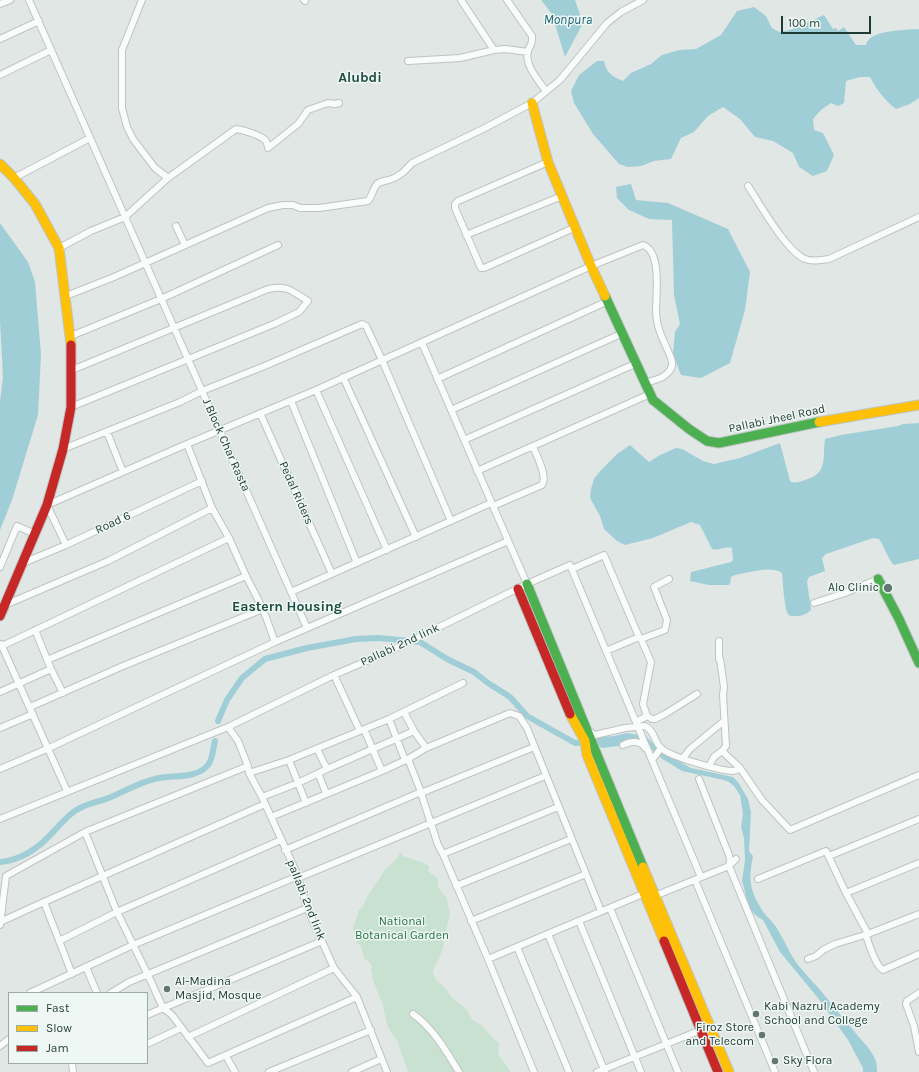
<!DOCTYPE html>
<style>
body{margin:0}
#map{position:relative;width:919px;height:1072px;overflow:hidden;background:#e1e7e4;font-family:Karla,sans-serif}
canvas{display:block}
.legend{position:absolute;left:8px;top:992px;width:140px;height:72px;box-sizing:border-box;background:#eef7f3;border:1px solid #9baba6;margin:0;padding:5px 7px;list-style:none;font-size:12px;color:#1f3a33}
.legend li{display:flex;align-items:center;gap:8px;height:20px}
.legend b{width:20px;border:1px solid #9baba6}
.scale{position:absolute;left:781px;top:16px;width:90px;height:18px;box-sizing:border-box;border:2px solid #1f3a33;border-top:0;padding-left:5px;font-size:12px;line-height:14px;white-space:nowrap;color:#1f3a33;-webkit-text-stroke:3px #eef7f3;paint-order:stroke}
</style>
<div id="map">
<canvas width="919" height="1072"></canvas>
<ul class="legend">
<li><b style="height:5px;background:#4caf50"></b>Fast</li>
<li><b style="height:5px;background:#ffc107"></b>Slow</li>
<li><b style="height:5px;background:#c62828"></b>Jam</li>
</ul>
<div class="scale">100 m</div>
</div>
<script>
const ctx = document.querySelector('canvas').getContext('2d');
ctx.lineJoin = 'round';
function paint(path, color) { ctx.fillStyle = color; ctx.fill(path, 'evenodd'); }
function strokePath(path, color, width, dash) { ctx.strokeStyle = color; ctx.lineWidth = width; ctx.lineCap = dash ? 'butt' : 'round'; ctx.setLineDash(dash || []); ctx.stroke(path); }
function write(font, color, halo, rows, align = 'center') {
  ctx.font = font + ' Karla,sans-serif'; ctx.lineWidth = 3; ctx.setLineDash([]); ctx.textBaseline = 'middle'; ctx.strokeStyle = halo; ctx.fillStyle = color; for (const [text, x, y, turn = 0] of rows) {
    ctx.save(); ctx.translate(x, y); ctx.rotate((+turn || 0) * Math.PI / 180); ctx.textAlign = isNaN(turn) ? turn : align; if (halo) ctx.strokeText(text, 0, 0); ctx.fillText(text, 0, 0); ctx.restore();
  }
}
paint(new Path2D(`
 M 401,852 L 403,856 C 411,859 421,861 429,866 L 428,871 L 438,879 L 438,887 L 447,899 L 450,915 L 447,926 L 444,943 L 441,954 L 434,968 L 433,972 L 436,980 L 446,989 L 451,997 L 460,1004 L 468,1012 L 472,1020 L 480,1024 L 499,1044 L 498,1054 L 511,1072 L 408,1072 L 397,1040 L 388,1028 L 382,1002 L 373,981 L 371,968 L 372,967 L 370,963 L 364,958 L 361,946 L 356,942 L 353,928 L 359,910 L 363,906 L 368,895 L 385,870 L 394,862 Z`), '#c9e1d1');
paint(new Path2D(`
 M 541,0 L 575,0 L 583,23 L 565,57 L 552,14 Z
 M 754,7 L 766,16 L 772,28 L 779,32 L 790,30 L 824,15 L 833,29 L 836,28 L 838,31 L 844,27 L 856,45 L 866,45 C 868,30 906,30 919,29 L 919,98 L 910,104 L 896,109 C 884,100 877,90 870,77 L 860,77 L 846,81 L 844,103 L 838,106 L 831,103 L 821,110 L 813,119 L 814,130 L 823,133 L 834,155 L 827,171 L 813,176 L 799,167 L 793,153 L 773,141 L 755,137 L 740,119 L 723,107 L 708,116 L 694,132 L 681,138 L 671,159 L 654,161 L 641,166 L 628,167 L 619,164 L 593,134 L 574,103 L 571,91 L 579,75 L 597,61 L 604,61 C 607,74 612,76 623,81 L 631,73 L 651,64 L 662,55 L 679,50 L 696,49 L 721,35 L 737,11 Z
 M 631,184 L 636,200 L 668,203 L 728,229 L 750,272 L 745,310 L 730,363 L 701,378 L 681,375 L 673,354 L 675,332 L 680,324 L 674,295 L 672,220 L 649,219 L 629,210 L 617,198 L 616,187 Z
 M 0,223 L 28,262 L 35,282 L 41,355 L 38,415 L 12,500 L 0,530 L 0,402 L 3,377 L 0,321 Z
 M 919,423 L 919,559 L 894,565 C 887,558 885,547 879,539 L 873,538 L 826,554 L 822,558 L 825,571 L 809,577 L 807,581 L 811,610 C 807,614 802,616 797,616 C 794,616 790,617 788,614 C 784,607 783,582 782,573 C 770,565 748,573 735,575 L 731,577 L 730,583 L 729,585 L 709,585 L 690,581 L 691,572 L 731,562 L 733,560 L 732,548 C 725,546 719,551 712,549 L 700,525 L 691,522 L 653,538 L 625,545 L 617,541 L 604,529 L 600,516 L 590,498 L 591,489 L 594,479 L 601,470 L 617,454 L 630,445 L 649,462 L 660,455 L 676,448 L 682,449 L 703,461 L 714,464 L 740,458 L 780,443 L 790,481 C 795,484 799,482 805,480 C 829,473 822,458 825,439 L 841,435 L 898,426 L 903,424 Z
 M 627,733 L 646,736 L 659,750 L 691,768 L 733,777 L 738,782 L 748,799 L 751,812 L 749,851 L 753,856 C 748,882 750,891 764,913 C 768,918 773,922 776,927 C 785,940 789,954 799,966 C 806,975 814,983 821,991 C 832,1004 842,1018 854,1031 C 863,1043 879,1055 877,1072 L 863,1072 L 863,1068 L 848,1040 L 818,998 L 780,952 L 763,920 L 758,917 L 750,910 L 742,881 L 745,860 L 744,838 L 741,827 L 743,814 L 740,795 L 734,786 L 729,782 L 724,780 L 682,771 L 656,755 L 647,742 L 603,748 L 600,747 L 597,737 L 614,736 Z`), '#a0ced7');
strokePath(new Path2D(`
 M 218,721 L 227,700 L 242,678 L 265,659 L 307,648 L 356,639 L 379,638 L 420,642 L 447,659 L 474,672 L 488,683 L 510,697 L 527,716 L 575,743 L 607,742
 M 0,862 C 23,860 40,847 54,831 C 64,821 69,813 82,807 C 91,803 101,801 111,797 C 127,790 142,781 159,778 C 174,775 197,779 208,765 C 213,759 213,748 215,741`), '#a0ced7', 6);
const street = new Path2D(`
 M 29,0 L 307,628
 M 142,0 L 122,50 L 122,108 L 127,127 L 133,139 L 155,168 L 168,178
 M 304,0 L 305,1
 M 461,0 L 494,50
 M 507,0 L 532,36 C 533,45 530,44 528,51 C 524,65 539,81 546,91
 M 0,4 L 10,0
 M 0,39 L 39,21
 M 408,61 L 460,58 L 494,50 L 505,49 L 528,52
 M 0,75 L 51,50
 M 548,162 L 458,201 L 455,204 L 455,208 L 481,268 L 484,268 L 576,227
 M 14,178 L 90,138
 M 748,186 C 760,204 786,251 805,259 C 812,262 821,260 829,259 L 919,217
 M 176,226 L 185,245
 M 466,235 L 562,196
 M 59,248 L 91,231 L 125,217 L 168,178 L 236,129 C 243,130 261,135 266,141 C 267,143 268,145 268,148 L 298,124 L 308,110 L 328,103 L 335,104 L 339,103
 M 66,296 L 114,277 L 268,208 L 283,205 L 293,205 L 300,208 L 319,208 L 368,201 C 372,196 373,189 377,184 C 381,181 384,181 389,180 C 399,177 405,171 412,163 L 483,129 L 532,103 L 560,80 L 607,23 L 621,12 L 643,0
 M 71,336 L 161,299 L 278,245
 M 422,343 L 527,584
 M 343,377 L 416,537
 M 437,379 L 608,301
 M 316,390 L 387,550
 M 291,401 L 357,563
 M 71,407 L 274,324 L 299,312 L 308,301 C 291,291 289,285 268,289 L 72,370
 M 451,410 L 623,333
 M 260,413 L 332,574
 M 107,432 L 123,472
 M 464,440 L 637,363
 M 187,444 L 212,508 L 229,538 L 246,576 L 263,609 L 275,642
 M 63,449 L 180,402 L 202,391 L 267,365 L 362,324 L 366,326 L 382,360 L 451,521
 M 477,471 L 650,394
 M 493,506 L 542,485 C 548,477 537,456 533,447
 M 66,545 L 47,505 L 187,444 L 316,390 L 591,266 L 643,245 C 662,251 656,296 656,311 C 656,323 660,334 665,344 C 667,350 673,358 672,365 C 670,377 655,380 645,383
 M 23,563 L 66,545 L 202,481
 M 0,567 L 17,526 L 35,534
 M 572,569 L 604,555 L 639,637
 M 291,592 L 491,503
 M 814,603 L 845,593 L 878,579
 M 5,605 L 108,561 L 212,508
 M 35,630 L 51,669 L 63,693
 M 719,641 L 719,659 L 720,659 L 724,687 L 723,695 L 726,746 L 722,751
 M 1,644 L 67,791
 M 2,646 L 229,538
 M 606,651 L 639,637 L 641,639
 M 47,660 L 246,576
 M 334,675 L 360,731
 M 0,692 L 51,669
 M 30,707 L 123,666 L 263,609
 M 404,712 L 414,731 L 426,748
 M 647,716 L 652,719 L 655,719 L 665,714 L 697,694
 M 389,719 L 463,683
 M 636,722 L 647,716 L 643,704 L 651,662 L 641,639 L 665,630 L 667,620 L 654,587 L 669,579
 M 228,727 L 238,741 L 248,766 L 249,773 L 262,797 L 298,876 L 307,908 L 334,968 L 357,997 L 387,1072
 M 0,728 L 33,714
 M 364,729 L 382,771
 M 587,730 L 595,735 L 625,728 L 645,726 C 655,731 654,742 661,748 C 670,757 718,770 732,771 C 735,771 737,770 740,768
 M 623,745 C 630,741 641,740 645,748
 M 683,758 L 690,749 L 724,721
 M 408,759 L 421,792
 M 289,760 L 306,803
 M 652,760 L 661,748
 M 709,766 L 714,757 L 722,751 L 740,768 L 762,800 L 790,830 L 919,775
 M 0,769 L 49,748 L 275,642 L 508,541
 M 327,769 L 414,731
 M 249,773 L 289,760 L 389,719 L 405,760
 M 318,773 L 326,793
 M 699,779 L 729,855 L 730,860 L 729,866 L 814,1072
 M 421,793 L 438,845 L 443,854 L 488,959 L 534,1072
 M 262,797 L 298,783 L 327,769 L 317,749
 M 271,817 L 382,771 L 408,759 L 426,748 L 510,713 L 519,716 L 527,728 L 601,911
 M 0,819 L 228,727 L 334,675 L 390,651 L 527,584 L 570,565 L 701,877
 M 85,832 L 117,912 L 148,975 L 163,1008 L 172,1015 L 208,1063 L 357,997
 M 285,850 L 421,792 L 421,793 L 534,747
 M 443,854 L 558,807
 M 829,856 L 919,819
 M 298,878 L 545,776
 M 758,879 L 826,851 L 846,893 L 868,934
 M 695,880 L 775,1072
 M 456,886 L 571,839
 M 846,893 L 919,863
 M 647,899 L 729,866 L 736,859
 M 610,908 L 678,1072
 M 471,921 L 586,874
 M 579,921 L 641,1072
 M 0,922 L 44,902
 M 0,925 L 6,876 L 85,832 L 248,766
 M 548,934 L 605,1072
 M 866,935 C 869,944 875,965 883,970 L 919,954
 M 59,941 L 117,912 L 281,840
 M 517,947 L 569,1072
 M 488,959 L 645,893
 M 808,959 L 816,956 L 823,950 L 835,944 L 868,934 L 919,914
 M 86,967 L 97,993
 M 72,974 L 44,902 L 265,804
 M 30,993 L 133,945 L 298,876
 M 111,993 L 129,982 L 307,908
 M 919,993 L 907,1001 L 906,1004 L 914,1026 L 919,1052
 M 413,1014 C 433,1028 446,1051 459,1072
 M 147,1015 L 322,941
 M 188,1037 L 334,968
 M 147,1044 L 181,1028
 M 0,1046 L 9,1039
 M 226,1056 L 235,1072
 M 72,1063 L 73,1072
 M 269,1072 L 371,1030
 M 352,1072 L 381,1059
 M 597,1072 L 701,1030`);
const fast = new Path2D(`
 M 605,296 L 653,400 L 689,429 L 707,441 L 719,443 L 819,422
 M 878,579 L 899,619 L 919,663
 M 527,584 L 643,867`);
const slow = new Path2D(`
 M 532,103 L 548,162 L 591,266 L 605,296
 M 0,164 L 14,178 L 35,204 L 59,248 L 71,345
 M 819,422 L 919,405
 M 570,714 L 585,741 L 587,755 L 664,941
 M 643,867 L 729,1072`);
const jam = new Path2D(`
 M 518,589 L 570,714
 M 0,616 L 47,505 L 63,449 L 71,407 L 71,345
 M 664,941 L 718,1072`);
strokePath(street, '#bec4c1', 8);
strokePath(fast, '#bdc5c2', 11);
strokePath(slow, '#bdc5c2', 11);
strokePath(jam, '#bdc5c2', 11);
strokePath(street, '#fafbfb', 6);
strokePath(fast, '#4caf50', 9);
strokePath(slow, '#ffc107', 9);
strokePath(jam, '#c62828', 9);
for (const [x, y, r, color] of [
 [888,588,5,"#637771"],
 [167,989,4,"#637771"],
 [756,1014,4,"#637771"],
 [762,1035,4,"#637771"],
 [775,1061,4,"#637771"]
]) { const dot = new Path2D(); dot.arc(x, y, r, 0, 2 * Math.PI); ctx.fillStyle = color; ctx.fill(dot); strokePath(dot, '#eef7f3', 1.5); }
write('12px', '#1f3a33', '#eef7f3', [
 ["Pallabi Jheel Road",777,419,-12],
 ["J Block Char Rasta",226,445,66],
 ["Pedal Riders",296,493,66],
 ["Road 6",113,523,-25],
 ["Pallabi 2nd link",400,645,-25],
 ["pallabi 2nd link",306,900,68]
]);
write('12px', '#1f3a33', '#eef7f3', [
 ["Alo Clinic",879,588,"right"],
 ["Al-Madina",175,982],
 ["Masjid, Mosque",175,996],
 ["Kabi Nazrul Academy",764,1007],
 ["School and College",764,1021],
 ["Firoz Store",754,1028,"right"],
 ["and Telecom",754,1042,"right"],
 ["Sky Flora",783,1061]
], 'left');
write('12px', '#297147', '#eef7f3', [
 ["National",402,922],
 ["Botanical Garden",402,936]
]);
write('italic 13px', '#196475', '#eef7f3', [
 ["Monpura",568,20]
]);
write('bold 14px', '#1b4b41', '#eef7f3', [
 ["Alubdi",360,78],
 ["Eastern Housing",287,607]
]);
</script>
